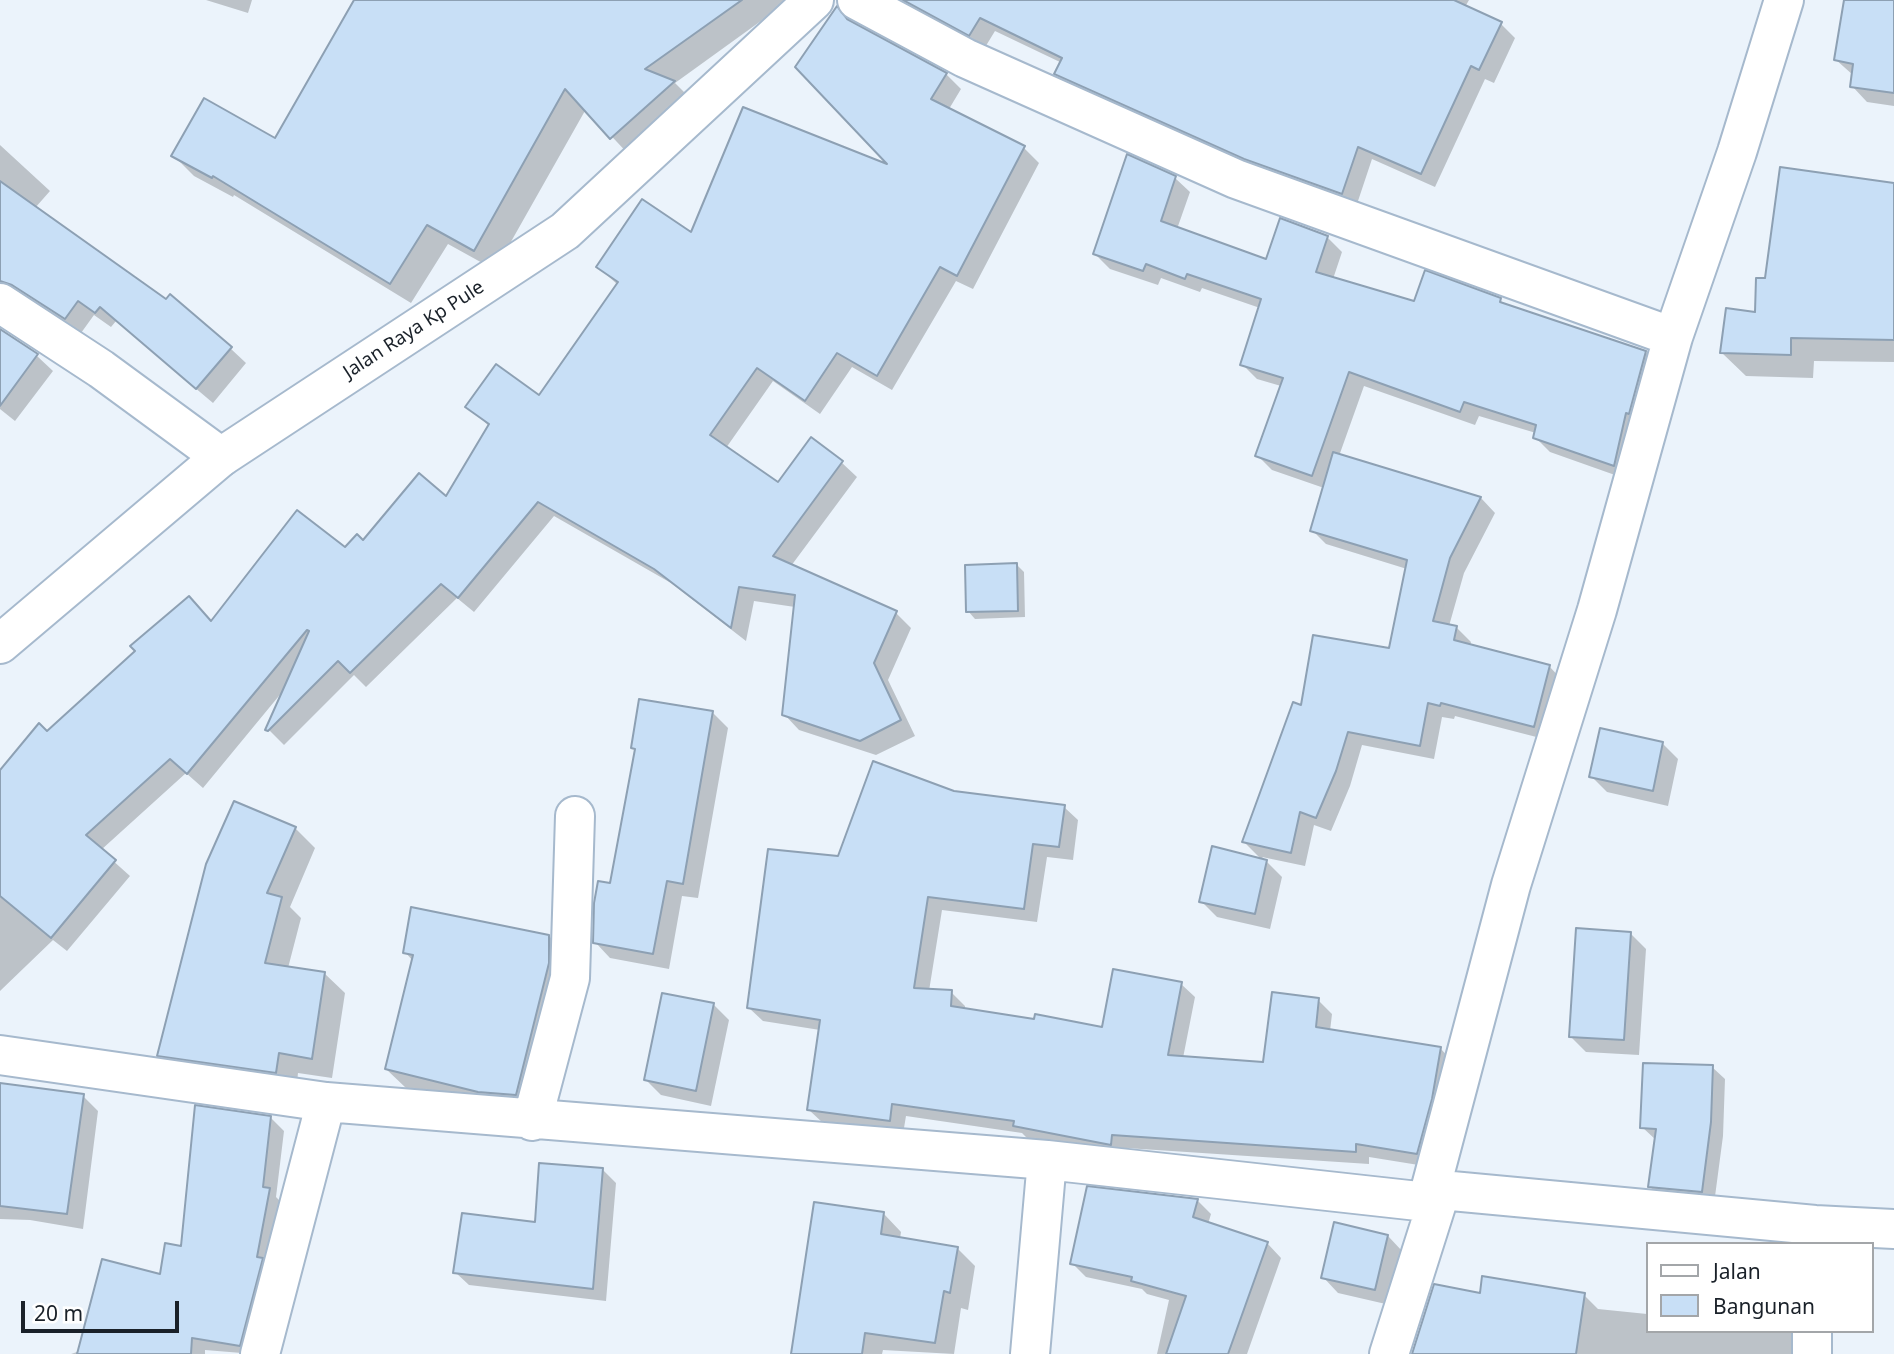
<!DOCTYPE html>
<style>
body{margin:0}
#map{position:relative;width:1894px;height:1354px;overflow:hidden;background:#ebf3fb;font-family:"Noto Sans",sans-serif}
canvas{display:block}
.legend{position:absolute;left:1646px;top:1242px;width:228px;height:91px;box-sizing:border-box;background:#fff;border:2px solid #a3a6a9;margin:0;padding:9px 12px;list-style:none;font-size:21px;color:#1a2129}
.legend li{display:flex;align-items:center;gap:14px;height:35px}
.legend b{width:35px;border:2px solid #a3a6a9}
.scale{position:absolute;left:21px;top:1301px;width:158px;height:32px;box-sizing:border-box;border:4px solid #1a2129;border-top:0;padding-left:9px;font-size:21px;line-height:24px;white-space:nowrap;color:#1a2129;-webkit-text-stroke:5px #fff;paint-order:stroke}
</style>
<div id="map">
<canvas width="1894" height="1354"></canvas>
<ul class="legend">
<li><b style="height:9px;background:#fff"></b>Jalan</li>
<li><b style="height:19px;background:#c8dff6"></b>Bangunan</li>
</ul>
<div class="scale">20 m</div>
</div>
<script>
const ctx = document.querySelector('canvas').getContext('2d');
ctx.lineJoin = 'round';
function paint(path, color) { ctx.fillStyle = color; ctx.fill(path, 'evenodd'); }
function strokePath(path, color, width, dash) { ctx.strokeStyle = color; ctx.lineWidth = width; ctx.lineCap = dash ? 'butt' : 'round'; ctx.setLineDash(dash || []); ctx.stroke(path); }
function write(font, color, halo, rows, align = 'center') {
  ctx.font = font + ' "Noto Sans",sans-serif'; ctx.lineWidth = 5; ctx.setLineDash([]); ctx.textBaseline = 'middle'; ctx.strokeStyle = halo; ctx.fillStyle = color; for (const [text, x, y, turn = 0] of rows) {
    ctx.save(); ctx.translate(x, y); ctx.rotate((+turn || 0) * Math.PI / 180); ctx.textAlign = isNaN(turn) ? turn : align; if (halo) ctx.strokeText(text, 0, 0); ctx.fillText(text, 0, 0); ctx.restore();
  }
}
paint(new Path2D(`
 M 206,0 L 252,0 L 248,13 Z
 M 356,0 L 790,0 L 675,83 L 694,102 L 632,158 L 586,109 L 495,270 L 448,244 L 411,303 L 234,195 L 233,197 L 194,176 L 174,156 L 276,140 Z
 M 894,0 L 1469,0 L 1465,7 L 1501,24 L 1515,38 L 1494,83 L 1485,79 L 1435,187 L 1372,159 L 1356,207 L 1260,172 L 1071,88 L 1056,74 L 1062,63 L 995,31 L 984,49 Z
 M 1846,0 L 1894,0 L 1894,106 L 1867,102 L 1852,86 L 1853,75 L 1835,59 Z
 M 852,24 L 946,74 L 961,89 L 949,109 L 1024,148 L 1039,163 L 973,289 L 956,281 L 892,390 L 852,367 L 820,414 L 773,381 L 726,448 L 778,484 L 841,462 L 857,477 L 791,566 L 896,613 L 911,628 L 888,680 L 915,736 L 876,755 L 799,730 L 784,714 L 795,607 L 754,601 L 746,641 L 671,583 L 554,516 L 474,612 L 457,598 L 366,687 L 354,675 L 284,745 L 268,729 L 283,691 L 203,788 L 186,773 L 101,850 L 130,876 L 67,951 L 53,940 L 0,991 L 0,772 L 137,651 L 189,598 L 212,623 L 345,549 L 447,499 L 490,427 L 468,407 L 540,397 L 618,285 L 598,267 L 894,168 Z
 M 0,145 L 50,191 L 35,208 L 230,348 L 246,363 L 213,403 L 116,321 L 111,327 L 94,315 L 81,333 L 0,304 Z
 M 1175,178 L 1190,192 L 1177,229 L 1267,262 L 1327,237 L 1342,252 L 1333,279 L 1415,303 L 1500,300 L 1506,306 L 1646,352 L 1660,367 L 1629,480 L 1550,452 L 1535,437 L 1536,433 L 1479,416 L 1475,425 L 1364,386 L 1339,456 L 1481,498 L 1495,513 L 1464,573 L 1449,626 L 1457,628 L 1471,642 L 1470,646 L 1549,666 L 1563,681 L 1548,740 L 1455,716 L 1454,719 L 1442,717 L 1434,759 L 1362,745 L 1350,786 L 1331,831 L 1314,825 L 1305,866 L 1262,857 L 1282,877 L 1270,929 L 1217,917 L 1201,901 L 1262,860 L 1244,842 L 1303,707 L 1391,650 L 1407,569 L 1326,544 L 1312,530 L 1324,488 L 1272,470 L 1257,455 L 1281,386 L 1257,379 L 1242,364 L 1260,308 L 1202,288 L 1200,292 L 1161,278 L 1158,285 L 1110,269 L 1095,254 Z
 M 1894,185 L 1894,362 L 1814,361 L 1813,378 L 1746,376 L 1722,353 L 1757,314 L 1766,280 Z
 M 0,331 L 37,356 L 53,371 L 15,421 L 0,409 Z
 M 1017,565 L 1024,572 L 1025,617 L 975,619 L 968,611 Z
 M 712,712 L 728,728 L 698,898 L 682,896 L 669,969 L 610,958 L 595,942 L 612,885 L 637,752 L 633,748 Z
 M 1662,743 L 1678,759 L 1668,806 L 1607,792 L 1591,776 Z
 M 954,793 L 1064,807 L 1078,820 L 1073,860 L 1047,857 L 1037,922 L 942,910 L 929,991 L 951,992 L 965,1006 L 965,1010 L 1104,1029 L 1181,984 L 1195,997 L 1183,1058 L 1265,1064 L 1318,1000 L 1332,1014 L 1330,1031 L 1440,1048 L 1453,1062 L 1431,1167 L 1369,1157 L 1369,1164 L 1126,1148 L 1124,1158 L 1028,1139 L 1022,1133 L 906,1116 L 903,1134 L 823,1123 L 809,1110 L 820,1030 L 763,1021 L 749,1008 L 839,857 Z
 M 295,828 L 315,848 L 290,907 L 301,918 L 288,968 L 324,973 L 345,993 L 332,1078 L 298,1073 L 296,1092 L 179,1075 L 159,1055 Z
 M 1630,933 L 1646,949 L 1639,1055 L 1586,1052 L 1571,1037 Z
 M 549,936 L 568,956 L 535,1114 L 498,1111 L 406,1088 L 386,1069 L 413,961 L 405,952 Z
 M 664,995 L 714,1005 L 729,1020 L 711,1106 L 661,1095 L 646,1080 Z
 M 1712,1067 L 1725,1079 L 1723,1136 L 1714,1204 L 1663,1199 L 1650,1187 L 1656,1140 L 1642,1127 Z
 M 0,1085 L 83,1096 L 98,1111 L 83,1229 L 30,1220 L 0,1219 Z
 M 271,1118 L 284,1131 L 276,1197 L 282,1203 L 254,1354 L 205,1350 L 205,1354 L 71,1354 L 80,1351 L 162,1276 Z
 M 603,1170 L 616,1183 L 606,1301 L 469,1285 L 455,1272 L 536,1224 Z
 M 1197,1200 L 1211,1214 L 1208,1224 L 1267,1243 L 1281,1258 L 1247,1354 L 1157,1354 L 1169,1300 L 1147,1294 L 1142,1289 L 1086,1277 L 1072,1263 Z
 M 884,1214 L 901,1232 L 900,1239 L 957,1248 L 975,1266 L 968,1310 L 961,1308 L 954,1354 L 883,1350 L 882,1354 L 793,1354 Z
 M 1388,1236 L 1403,1252 L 1390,1305 L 1338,1293 L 1323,1277 Z
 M 1435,1286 L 1481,1295 L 1584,1295 L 1598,1309 L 1647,1314 L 1647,1331 L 1811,1331 L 1804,1354 L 1412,1354 Z`), '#0003');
const building = new Path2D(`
 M 354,0 L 742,0 L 645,69 L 675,81 L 610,139 L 565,89 L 474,251 L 427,225 L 390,284 L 213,176 L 212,178 L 171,156 L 204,98 L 275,138 Z
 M 903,0 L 1454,0 L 1502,22 L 1479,70 L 1471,66 L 1421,174 L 1358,147 L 1342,194 L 1244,159 L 1054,74 L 1062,58 L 980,18 L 969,36 Z
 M 1844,0 L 1894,0 L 1894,93 L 1850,87 L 1853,64 L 1834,60 Z
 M 837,6 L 847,19 L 947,73 L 931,99 L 1025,146 L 957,276 L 940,267 L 877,376 L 837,353 L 805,401 L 757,368 L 710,435 L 778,482 L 811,437 L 843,461 L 773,556 L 897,611 L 874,663 L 901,720 L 860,741 L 782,715 L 795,595 L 739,587 L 731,628 L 654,569 L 538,502 L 458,598 L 441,584 L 350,673 L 338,661 L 268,731 L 265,730 L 309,631 L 307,630 L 187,774 L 170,759 L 86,835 L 116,860 L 51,938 L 0,896 L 0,770 L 39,723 L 47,731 L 135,651 L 130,646 L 189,596 L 211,621 L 297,510 L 345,547 L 357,534 L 363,540 L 419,473 L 446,496 L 489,424 L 465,407 L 496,364 L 539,395 L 618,282 L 596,267 L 642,199 L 691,232 L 743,107 L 887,164 L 795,67 Z
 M 1127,154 L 1176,176 L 1161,221 L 1266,259 L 1280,218 L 1328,236 L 1316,272 L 1414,301 L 1425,270 L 1501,298 L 1500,302 L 1646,351 L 1629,414 L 1626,413 L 1614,466 L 1533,438 L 1536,425 L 1464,402 L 1460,412 L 1349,372 L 1312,476 L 1255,456 L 1283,378 L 1240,365 L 1261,299 L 1187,274 L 1185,279 L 1146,264 L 1143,271 L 1093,254 Z
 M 1780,167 L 1894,183 L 1894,340 L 1791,338 L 1791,355 L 1720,353 L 1726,308 L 1755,312 L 1756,278 L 1765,278 Z
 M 0,181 L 166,299 L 170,294 L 232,347 L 196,389 L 100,307 L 95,313 L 78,301 L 65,319 L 12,285 L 0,281 Z
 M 0,329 L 38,354 L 0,406 Z
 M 1333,452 L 1481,497 L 1450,558 L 1433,621 L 1457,626 L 1454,640 L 1550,665 L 1534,727 L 1441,703 L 1440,706 L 1428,703 L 1420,746 L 1348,732 L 1336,771 L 1316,818 L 1300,812 L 1291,853 L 1242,842 L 1293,702 L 1301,705 L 1313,635 L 1389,648 L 1407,560 L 1310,531 Z
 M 1017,563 L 1018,611 L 966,612 L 965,565 Z
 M 639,699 L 713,711 L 683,884 L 667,881 L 653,954 L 593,943 L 594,903 L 598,881 L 610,883 L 635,749 L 631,748 Z
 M 1600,728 L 1663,742 L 1653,791 L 1589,777 Z
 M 873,761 L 954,791 L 1065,805 L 1059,847 L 1033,844 L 1024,909 L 928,897 L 914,988 L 952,990 L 951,1006 L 1034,1019 L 1035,1014 L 1102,1027 L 1113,969 L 1182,982 L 1168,1055 L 1263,1062 L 1272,992 L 1319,998 L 1316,1027 L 1441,1047 L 1432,1099 L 1417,1154 L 1356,1144 L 1356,1152 L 1112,1135 L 1111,1145 L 1013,1126 L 1014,1121 L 892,1104 L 890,1121 L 807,1110 L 820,1020 L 747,1008 L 768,849 L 838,856 Z
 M 234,801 L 296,827 L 267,893 L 282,897 L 265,963 L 325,972 L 312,1059 L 279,1053 L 276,1073 L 157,1056 L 206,864 Z
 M 1212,846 L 1267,860 L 1255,914 L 1199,902 Z
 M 411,907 L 549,935 L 549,963 L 516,1095 L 478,1092 L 385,1069 L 413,955 L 403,953 Z
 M 1576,928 L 1631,932 L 1624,1040 L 1569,1037 Z
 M 662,993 L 714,1003 L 696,1091 L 644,1080 Z
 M 1643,1063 L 1713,1065 L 1711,1122 L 1702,1192 L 1648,1187 L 1656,1129 L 1640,1128 Z
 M 0,1083 L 84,1094 L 67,1214 L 0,1206 Z
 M 195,1105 L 271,1116 L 263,1187 L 270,1188 L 257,1257 L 263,1258 L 240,1346 L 192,1338 L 191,1354 L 77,1354 L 102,1259 L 160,1274 L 165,1243 L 181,1246 Z
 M 539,1163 L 603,1168 L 593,1289 L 453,1273 L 462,1213 L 535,1222 Z
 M 1087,1186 L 1198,1199 L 1193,1217 L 1268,1242 L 1228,1354 L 1166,1354 L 1186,1296 L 1131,1281 L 1132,1277 L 1070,1264 Z
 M 814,1202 L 884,1212 L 881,1234 L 958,1247 L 950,1293 L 944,1291 L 935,1343 L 865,1333 L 862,1354 L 791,1354 Z
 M 1334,1222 L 1388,1235 L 1375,1290 L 1321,1278 Z
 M 1482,1276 L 1585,1293 L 1576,1354 L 1412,1354 L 1434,1284 L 1480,1293 Z`);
paint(building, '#c8dff6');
strokePath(building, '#8da0b3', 2);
const street = new Path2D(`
 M 857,0 L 965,58 L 1236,179 L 1673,337
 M 0,303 L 101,369 L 221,457
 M 0,1055 L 326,1102 L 1047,1160 L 1427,1202 L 1441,1190 L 1815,1225 L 1894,1229
 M 532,1121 L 570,978 L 575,816
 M 1427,1202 L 1511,885 L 1597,610 L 1673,337 L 1737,152 L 1784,0
 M 260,1354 L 326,1102
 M 1030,1354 L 1047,1160
 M 1389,1354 L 1441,1190
 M 1812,1354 L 1812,1331`);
const secondary = new Path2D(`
 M 0,644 L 221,457 L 565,231 L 814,0`);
strokePath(street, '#a6b9cd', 42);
strokePath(secondary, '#a6b9cd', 42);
strokePath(street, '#fff', 38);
strokePath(secondary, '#fff', 38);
write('19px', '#1a2129', '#fff', [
 ["Jalan Raya Kp Pule",414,330,-33]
]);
</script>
